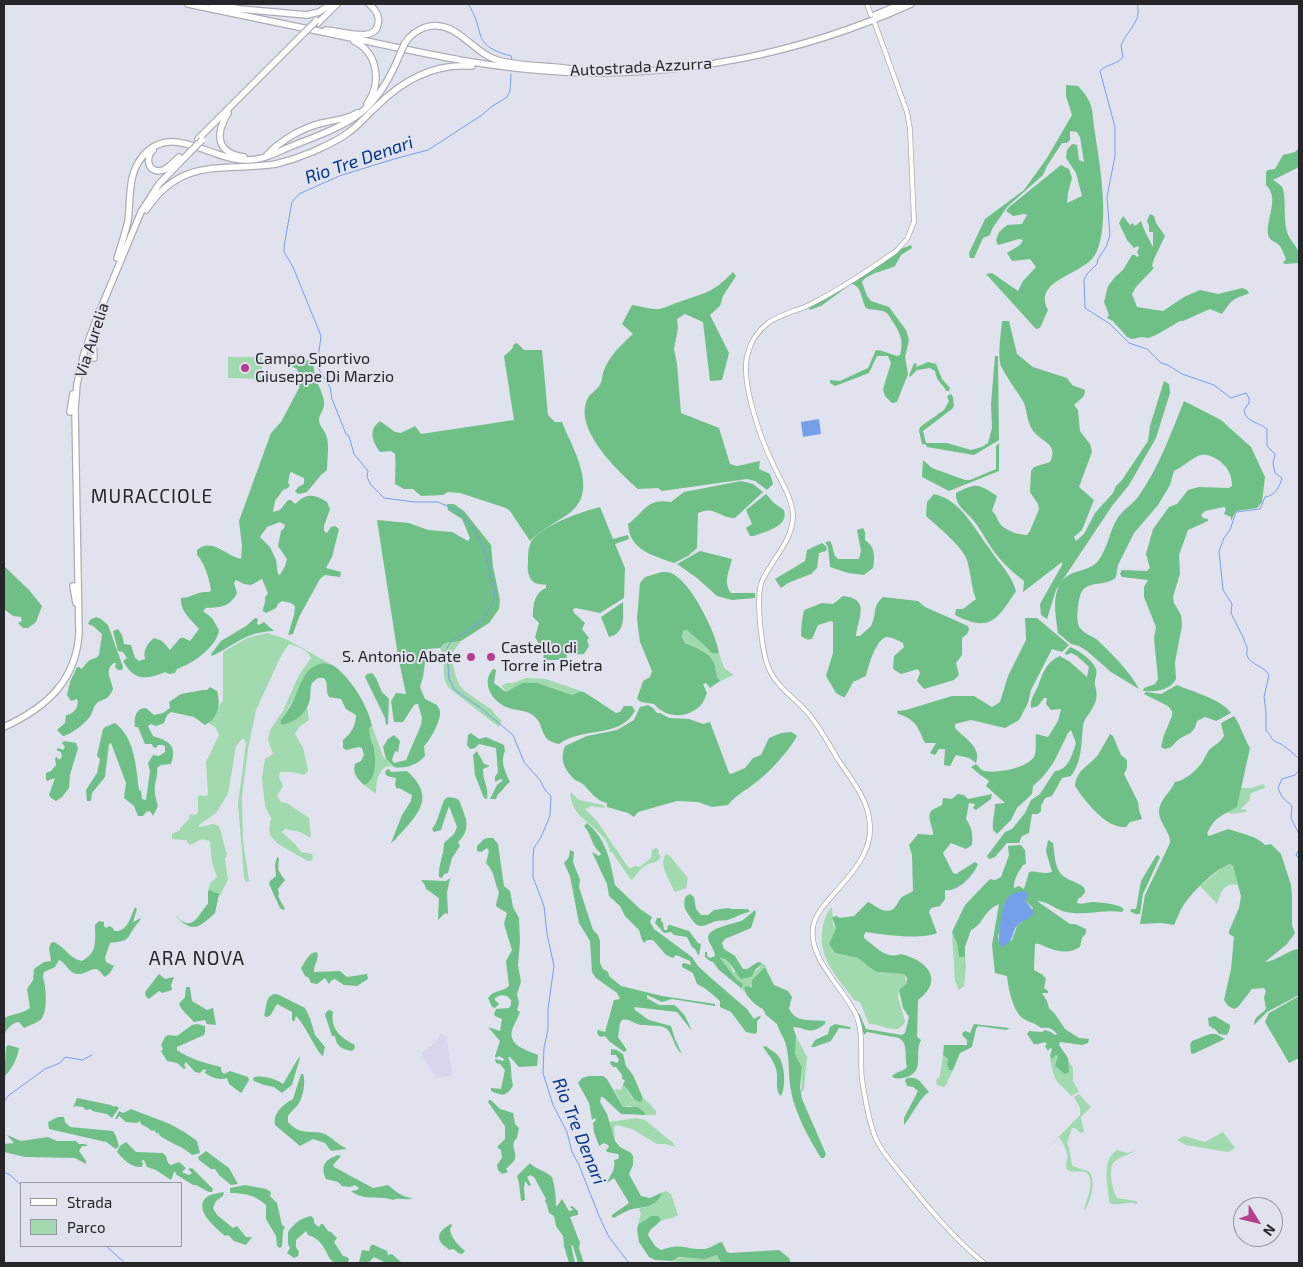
<!DOCTYPE html>
<style>
body{margin:0}
#map{position:relative;width:1303px;height:1267px;overflow:hidden;background:#e0e2ed;font-family:"Exo 2",sans-serif}
canvas{display:block}
.frame{position:absolute;inset:0;border:5px solid #25252a;pointer-events:none}
.legend{position:absolute;left:20px;top:1182px;width:162px;height:65px;box-sizing:border-box;background:#e0e2ed;border:1px solid #95969f;margin:0;padding:6px 9px;list-style:none;font-size:15px;color:#25252a}
.legend li{display:flex;align-items:center;gap:10px;height:25px}
.legend b{width:25px;border:1px solid #95969f}
.north{position:absolute;left:1233px;top:1197px;width:50px;height:50px;box-sizing:border-box;background:#e0e2ed;border:1px solid #95969f;border-radius:50%;rotate:126deg;font-size:14px;font-weight:700;line-height:20px;text-align:center;color:#25252a}
.north::after{content:'';display:block;margin:auto;width:18px;height:22px;background:#b83d8f;clip-path:polygon(50% 0,100% 100%,50% 72%,0 100%)}
</style>
<div id="map">
<canvas width="1303" height="1267"></canvas>
<div class="frame"></div>
<ul class="legend">
<li><b style="height:6px;background:#fff"></b>Strada</li>
<li><b style="height:14px;background:#a1daaf"></b>Parco</li>
</ul>
<div class="north">N</div>
</div>
<script>
const ctx = document.querySelector('canvas').getContext('2d');
ctx.lineJoin = 'round';
function paint(path, color) { ctx.fillStyle = color; ctx.fill(path, 'evenodd'); }
function strokePath(path, color, width, dash) { ctx.strokeStyle = color; ctx.lineWidth = width; ctx.lineCap = dash ? 'butt' : 'round'; ctx.setLineDash(dash || []); ctx.stroke(path); }
function write(font, color, halo, rows, align = 'center') {
  ctx.font = font + ' "Exo 2",sans-serif'; ctx.lineWidth = 4; ctx.setLineDash([]); ctx.textBaseline = 'middle'; ctx.strokeStyle = halo; ctx.fillStyle = color; for (const [text, x, y, turn = 0] of rows) {
    ctx.save(); ctx.translate(x, y); ctx.rotate((+turn || 0) * Math.PI / 180); ctx.textAlign = isNaN(turn) ? turn : align; if (halo) ctx.strokeText(text, 0, 0); ctx.fillText(text, 0, 0); ctx.restore();
  }
}
paint(new Path2D(`
 M 441,1033 L 447,1038 L 452,1076 L 436,1078 L 421,1053 L 435,1043 Z`), '#d8d6ec');
paint(new Path2D(`
 M 228,357 L 262,357 L 262,379 L 228,378 Z
 M 687,630 C 695,638 705,644 711,653 L 719,653 L 724,668 L 734,675 L 720,681 C 715,676 717,670 714,663 C 709,651 696,647 685,643 L 682,637 L 683,631 Z
 M 267,633 L 286,639 L 332,665 L 323,663 L 296,695 L 281,720 L 303,713 L 307,707 L 309,720 L 299,727 L 295,734 L 303,748 L 308,770 L 307,773 L 303,775 L 293,772 L 280,772 L 279,777 L 283,786 L 277,796 L 281,802 L 287,803 L 309,818 L 311,838 L 300,832 L 285,829 L 282,832 L 295,844 L 301,852 L 312,854 L 313,858 L 311,861 L 308,861 L 278,844 L 271,836 L 269,829 L 271,818 L 265,806 L 262,777 L 265,759 L 273,754 L 268,740 L 270,730 L 283,711 L 299,675 L 311,658 C 308,650 297,646 289,644 L 281,656 L 256,710 L 248,749 L 242,797 L 243,841 L 249,881 L 246,882 L 244,877 L 238,804 L 246,743 L 244,739 L 242,739 L 236,746 L 228,794 L 216,813 L 199,825 L 199,827 L 213,824 L 219,826 C 223,835 223,845 227,854 L 225,859 L 228,880 L 219,897 L 218,894 L 214,891 L 208,891 L 210,883 L 217,877 L 212,863 L 210,841 L 202,839 L 190,845 L 186,840 L 172,839 L 172,834 L 180,830 L 180,828 L 189,819 L 190,814 L 196,815 L 198,812 L 198,797 L 200,795 L 206,796 L 208,794 L 206,762 L 219,735 L 216,728 L 209,723 C 215,715 217,707 223,701 L 223,652 L 247,638 Z
 M 461,641 L 451,655 C 458,691 459,687 488,707 C 494,710 495,717 502,720 L 499,727 L 449,688 C 440,677 447,660 440,648 L 445,643 Z
 M 526,678 L 546,679 L 584,692 L 579,692 L 572,695 L 522,683 L 506,692 L 502,686 L 506,683 L 513,683 Z
 M 372,726 L 383,756 L 392,767 L 387,766 C 377,772 376,783 376,794 L 364,785 C 377,781 376,759 374,748 C 372,741 369,736 369,728 Z
 M 1264,784 L 1265,788 L 1251,793 L 1249,801 L 1241,809 L 1247,810 L 1246,812 L 1231,814 L 1228,812 L 1237,807 L 1241,788 L 1251,788 Z
 M 572,793 L 579,800 L 603,805 L 605,808 L 591,806 L 585,809 L 597,821 L 628,867 L 631,868 L 635,866 L 640,867 L 651,858 L 652,850 L 656,848 L 659,850 L 658,853 L 661,856 C 657,865 652,861 645,866 C 639,869 636,877 631,880 L 612,852 L 610,852 C 607,833 587,825 577,812 C 573,807 571,800 570,794 Z
 M 666,854 L 669,855 L 688,878 L 686,888 L 675,892 C 670,881 658,865 666,854 Z
 M 1231,864 L 1235,870 L 1238,885 C 1223,882 1221,893 1217,904 L 1200,886 L 1223,867 Z
 M 832,907 L 833,925 L 836,928 L 829,944 L 835,953 L 858,958 L 869,967 L 877,972 L 904,974 L 907,983 L 899,990 L 898,997 L 905,1021 L 904,1024 L 898,1029 C 887,1030 879,1024 869,1024 L 860,1002 L 854,1000 C 839,979 819,960 822,933 C 823,924 825,914 832,907 Z
 M 952,932 L 957,943 L 959,957 L 965,957 L 966,966 L 964,986 L 959,990 L 955,981 Z
 M 720,958 C 728,959 731,965 733,972 L 755,972 L 760,967 L 761,963 L 758,962 L 761,962 L 767,967 L 765,967 L 752,985 L 752,988 L 744,988 L 745,992 L 738,987 L 741,988 Z
 M 796,1036 L 807,1057 L 804,1089 L 801,1093 L 802,1067 L 795,1054 Z
 M 943,1055 L 948,1059 L 947,1065 L 949,1070 L 953,1070 L 946,1085 L 943,1087 L 937,1085 L 936,1080 L 940,1076 Z
 M 1055,1055 L 1058,1056 L 1068,1072 L 1068,1061 L 1073,1068 L 1073,1081 L 1079,1092 L 1071,1096 C 1067,1091 1064,1088 1059,1084 C 1053,1078 1051,1064 1050,1056 L 1053,1058 Z
 M 623,1085 L 627,1088 L 632,1098 L 642,1098 L 642,1096 L 656,1111 L 656,1115 L 645,1115 L 645,1113 L 630,1106 L 623,1107 L 614,1089 L 621,1090 Z
 M 1079,1094 L 1091,1107 L 1081,1117 L 1084,1132 L 1081,1133 L 1075,1128 L 1072,1128 L 1067,1143 L 1069,1147 L 1072,1166 L 1090,1172 C 1096,1185 1091,1201 1084,1211 C 1085,1201 1096,1183 1087,1173 C 1081,1168 1069,1176 1066,1167 C 1065,1164 1067,1163 1067,1160 C 1069,1154 1063,1143 1060,1138 L 1058,1138 L 1044,1152 L 1080,1115 L 1080,1108 L 1074,1097 Z
 M 636,1118 L 645,1120 L 673,1143 L 675,1147 L 665,1144 L 657,1144 L 632,1129 L 616,1125 L 614,1127 L 615,1141 L 609,1122 Z
 M 1223,1132 L 1235,1148 L 1228,1152 L 1186,1145 L 1177,1140 L 1184,1136 L 1205,1142 Z
 M 1117,1150 L 1127,1153 L 1135,1151 C 1129,1155 1118,1157 1113,1163 C 1108,1170 1113,1191 1117,1198 L 1136,1201 L 1138,1203 L 1136,1204 C 1128,1200 1119,1207 1110,1203 L 1109,1200 C 1108,1182 1101,1162 1117,1150 Z
 M 666,1191 L 671,1194 L 678,1215 C 673,1219 666,1218 660,1222 L 661,1219 C 653,1213 642,1219 637,1228 L 641,1214 L 639,1209 L 648,1206 L 661,1195 L 661,1193 Z
 M 711,1255 L 717,1255 L 721,1263 L 689,1263 L 672,1261 C 685,1253 697,1262 711,1255 Z`), '#a1daaf');
paint(new Path2D(`
 M 1066,85 L 1078,86 C 1082,90 1086,95 1089,101 C 1093,108 1093,119 1094,127 C 1099,160 1111,223 1096,253 C 1085,276 1032,278 1048,310 L 1040,328 L 1036,329 L 986,274 L 992,273 L 1018,291 L 1023,281 L 1036,267 L 1030,259 L 1012,261 L 1007,253 L 1020,245 L 1023,240 L 1019,239 L 998,245 L 996,240 L 999,232 L 1007,225 L 1022,224 L 1027,215 L 1024,214 L 1013,216 L 1006,211 L 1009,207 L 1061,165 L 1069,169 L 1072,178 L 1068,193 L 1067,203 L 1082,196 L 1076,173 L 1066,158 L 1067,150 L 1072,144 L 1077,145 L 1079,160 L 1084,162 L 1080,137 L 1077,132 L 1070,131 L 1070,140 L 1067,143 L 1062,143 L 1047,166 L 1043,175 L 1007,207 L 992,229 L 990,235 L 983,238 L 974,258 L 970,258 L 969,253 L 985,219 L 1024,190 L 1047,158 L 1072,115 L 1066,96 Z
 M 1299,148 L 1299,167 L 1273,180 C 1276,182 1280,184 1282,187 C 1286,193 1284,218 1286,227 C 1288,244 1301,243 1299,263 L 1285,264 L 1283,263 L 1286,259 C 1284,255 1282,248 1279,245 C 1275,241 1269,241 1268,234 C 1266,218 1280,198 1266,185 L 1266,172 L 1268,170 L 1275,169 L 1283,155 L 1295,152 Z
 M 1150,214 L 1154,216 L 1156,223 L 1165,236 L 1154,259 L 1152,266 L 1154,268 L 1136,287 L 1132,294 L 1137,307 L 1163,311 L 1184,297 L 1200,290 L 1218,294 L 1242,288 L 1247,290 L 1249,293 C 1244,296 1241,296 1237,298 C 1230,301 1226,309 1222,314 L 1210,309 L 1183,321 L 1180,321 L 1156,335 L 1148,338 L 1141,337 L 1132,339 L 1127,337 L 1113,321 L 1107,318 L 1109,315 L 1104,302 L 1108,286 L 1115,277 L 1123,270 L 1132,255 L 1135,255 L 1137,257 L 1139,256 L 1137,252 L 1139,248 L 1138,246 L 1134,248 L 1127,240 L 1119,223 L 1123,216 L 1130,225 L 1133,223 L 1135,226 L 1141,221 C 1144,231 1149,239 1153,247 L 1153,232 L 1149,232 L 1149,226 L 1147,221 Z
 M 911,245 L 912,248 L 901,255 L 895,266 C 885,271 868,273 862,282 L 867,296 L 871,301 L 889,307 L 906,330 L 909,340 L 905,357 L 908,374 L 897,402 L 892,403 L 885,396 L 883,389 L 891,363 L 888,356 L 877,356 L 869,373 L 835,386 L 830,383 L 830,380 L 840,381 L 868,368 L 876,350 L 882,351 L 897,356 L 900,355 C 904,341 900,333 893,322 C 890,318 889,314 885,312 C 883,310 871,310 866,308 C 861,300 862,285 851,284 L 821,306 L 810,310 L 808,307 L 880,264 L 901,249 Z
 M 733,272 L 736,276 L 723,296 L 720,306 L 710,315 L 729,353 L 722,380 L 710,381 L 703,322 L 685,314 L 677,319 L 678,328 L 674,349 L 677,364 L 681,413 L 719,428 L 730,464 L 737,466 L 760,461 L 759,469 L 770,474 L 773,484 L 767,490 L 755,481 L 747,479 L 662,491 L 658,488 L 638,489 C 618,471 574,430 587,400 C 589,394 596,391 600,385 C 602,381 602,375 604,370 C 610,355 621,345 633,334 L 622,324 L 632,305 C 641,306 651,310 660,309 C 667,307 675,303 682,301 C 707,292 714,292 733,272 Z
 M 1002,321 L 1009,321 L 1017,354 L 1033,367 L 1067,378 L 1072,385 L 1085,390 L 1084,396 L 1074,405 L 1078,410 L 1080,431 L 1090,444 L 1092,452 L 1079,487 L 1094,500 L 1082,530 L 1074,537 L 1076,541 L 1084,534 L 1095,513 L 1113,493 L 1116,486 L 1122,480 L 1148,441 L 1150,426 L 1164,381 L 1169,384 L 1170,393 L 1156,438 L 1129,485 L 1112,506 L 1056,590 L 1047,619 L 1041,615 L 1040,604 L 1062,565 L 1062,562 L 1023,592 L 1024,581 C 1011,571 997,558 989,544 C 984,536 980,529 974,521 C 967,512 955,506 956,493 C 977,483 977,483 997,496 L 992,511 C 997,515 997,520 1001,525 C 1007,531 1019,535 1027,535 L 1030,531 L 1039,509 L 1038,504 L 1030,492 L 1031,471 L 1034,467 L 1050,462 C 1060,443 1038,441 1032,429 C 1027,421 1027,412 1024,403 C 1020,395 1001,370 1000,363 C 998,350 1001,334 1002,321 Z
 M 517,343 L 524,350 L 542,350 L 548,415 L 555,422 L 562,422 C 572,448 599,489 571,512 C 558,522 542,528 530,541 L 510,511 L 506,508 L 460,493 L 448,492 L 443,495 L 421,496 L 413,489 L 404,489 L 395,484 C 395,473 396,464 395,454 L 391,451 L 380,452 C 372,441 368,430 380,421 L 395,432 L 401,433 L 415,426 L 421,434 L 514,420 L 504,356 L 512,349 L 514,344 Z
 M 289,354 L 295,354 L 300,359 L 311,361 C 315,367 314,373 316,379 C 319,388 325,396 324,406 C 323,411 319,415 319,420 C 319,426 324,429 326,435 C 330,445 327,459 327,470 L 321,475 L 307,492 L 299,494 L 295,492 L 298,487 L 304,484 L 304,478 L 291,472 L 290,473 L 288,483 L 290,485 L 288,488 L 283,490 L 275,501 L 273,512 L 280,510 L 288,500 L 291,500 L 295,504 C 307,493 314,494 327,502 L 330,509 L 324,526 L 324,531 L 327,533 L 331,527 L 335,526 L 339,529 L 332,557 L 326,568 L 341,572 L 340,577 L 325,575 L 320,579 L 299,617 L 293,634 L 288,635 L 294,615 L 295,606 L 291,603 L 282,601 L 278,604 L 276,608 L 266,613 L 263,611 C 263,606 266,603 265,598 L 268,593 L 262,579 L 251,585 L 244,584 L 236,580 L 234,583 L 237,593 C 229,608 221,607 206,608 L 203,611 L 212,618 L 219,630 C 217,647 192,664 177,669 L 175,673 L 169,674 L 165,672 C 146,680 134,681 123,661 L 127,658 L 123,652 L 118,651 L 113,631 L 118,629 L 122,635 L 124,644 L 131,645 L 135,658 L 139,661 L 145,659 C 143,650 147,644 154,638 L 162,641 L 170,650 L 180,638 L 184,638 L 190,641 L 199,629 C 191,619 180,612 181,598 C 191,598 196,591 209,592 L 211,590 C 209,578 205,564 197,555 L 197,550 C 212,537 226,556 241,559 L 242,546 L 239,521 L 271,433 L 281,422 L 299,388 L 300,378 L 297,369 L 289,365 ZM 280,522 L 285,525 L 284,528 L 281,531 L 278,546 L 287,559 L 285,566 L 280,575 L 278,574 L 276,560 L 270,547 L 260,537 L 267,527 Z
 M 995,356 L 998,356 L 999,440 L 974,455 L 927,447 L 925,444 L 922,444 L 919,431 L 920,427 L 944,410 L 949,401 L 947,396 L 951,394 L 953,397 L 954,406 L 952,409 L 923,431 L 926,443 L 947,443 L 971,450 L 982,447 L 988,443 L 992,428 L 991,404 Z
 M 928,362 L 936,364 L 942,379 L 950,388 L 949,391 L 946,391 C 942,382 937,383 935,371 L 930,368 L 917,370 L 910,377 L 909,376 L 914,363 L 917,364 L 916,367 Z
 M 1184,401 L 1221,420 L 1251,447 L 1265,477 L 1262,502 L 1257,508 L 1236,511 L 1231,521 L 1231,517 L 1224,514 L 1226,509 L 1224,507 L 1205,511 L 1201,515 L 1203,518 L 1208,519 L 1208,521 L 1188,530 L 1179,555 L 1180,574 L 1173,597 L 1174,603 L 1181,615 L 1182,626 L 1175,662 L 1176,679 C 1170,691 1155,692 1143,691 L 1144,688 L 1155,684 L 1158,679 L 1154,638 L 1156,627 L 1144,597 L 1144,587 L 1148,580 L 1122,577 L 1120,574 L 1122,570 L 1147,571 L 1150,568 L 1146,554 L 1153,529 L 1169,507 L 1177,504 L 1188,490 L 1199,487 L 1229,488 L 1232,486 C 1232,482 1231,477 1230,474 C 1226,463 1209,451 1198,456 C 1189,460 1183,467 1174,471 L 1170,485 L 1158,505 L 1134,533 L 1118,565 L 1116,577 C 1107,587 1090,580 1082,591 C 1078,598 1075,622 1080,628 C 1084,633 1091,636 1096,639 C 1110,651 1131,673 1139,689 L 1111,672 L 1087,651 L 1079,646 L 1071,644 L 1058,633 C 1056,616 1051,596 1062,581 C 1071,569 1090,572 1098,561 C 1108,548 1109,532 1117,519 C 1123,509 1134,504 1140,494 C 1160,465 1171,433 1184,401 Z
 M 999,443 L 999,471 L 949,491 L 922,477 L 923,460 L 932,468 L 965,480 L 970,480 L 996,469 L 996,446 Z
 M 741,481 L 753,484 L 763,492 L 735,518 C 719,518 715,505 698,513 L 697,548 L 688,556 L 674,563 C 654,556 629,550 628,524 C 645,512 646,498 671,502 L 684,492 Z
 M 766,494 L 774,503 L 784,510 C 789,527 766,531 754,536 L 750,536 L 746,528 L 752,524 L 746,510 Z
 M 934,494 C 961,500 974,528 989,548 C 998,562 1012,575 1016,591 C 997,620 990,633 955,615 L 956,609 L 963,609 L 976,599 C 971,587 971,573 967,560 C 962,546 938,527 926,516 L 927,502 Z
 M 447,504 L 454,504 L 464,511 L 491,545 L 493,567 L 500,600 L 499,609 L 489,623 L 461,641 L 445,643 L 440,648 L 427,649 L 423,677 L 420,687 L 425,699 L 437,705 C 438,707 440,710 440,712 C 441,720 430,741 424,746 L 425,756 C 417,765 406,769 394,767 L 386,759 L 383,747 L 388,739 L 394,735 L 400,741 L 398,752 L 395,751 L 392,760 L 394,763 L 406,760 L 421,725 L 422,718 L 418,704 L 416,704 L 414,705 L 403,722 L 394,722 L 391,701 L 396,693 L 406,694 L 398,656 L 377,520 L 409,523 L 428,530 L 452,532 L 468,541 L 470,538 L 462,519 L 448,510 Z
 M 600,507 L 613,539 L 628,535 L 629,539 L 615,544 L 625,568 L 624,598 L 600,613 L 576,608 L 573,609 L 574,613 L 585,623 L 582,629 L 589,638 L 587,640 L 589,646 L 584,654 L 567,655 L 566,660 L 543,660 L 544,653 L 535,637 L 539,623 L 533,617 C 533,605 534,593 546,588 L 546,585 C 543,584 538,585 535,583 C 528,579 527,569 528,562 C 528,555 528,548 531,542 C 540,526 583,511 600,507 Z
 M 863,528 L 865,532 L 865,540 C 875,546 875,558 873,568 L 864,575 L 848,573 L 830,567 L 828,547 L 825,542 L 830,541 C 834,547 832,554 838,559 L 859,559 L 861,551 L 857,530 Z
 M 822,543 L 827,547 L 826,551 L 819,553 L 817,568 L 811,574 L 788,583 L 781,588 L 775,579 L 805,561 L 807,550 Z
 M 700,551 L 732,559 C 729,572 723,582 731,593 L 755,593 L 755,598 L 732,600 L 717,596 L 697,578 L 677,564 Z
 M 4,566 L 29,590 L 42,606 L 36,622 L 28,628 L 23,628 L 18,623 L 22,621 L 21,617 L 13,616 L 4,609 Z
 M 662,572 C 667,572 672,572 676,576 C 693,587 716,633 719,653 L 711,653 C 705,644 695,638 687,630 L 683,631 L 682,637 L 685,643 C 696,648 709,651 714,663 C 717,670 715,676 720,681 L 710,688 L 706,683 L 703,684 L 707,693 C 705,697 704,701 702,704 C 688,719 667,719 654,704 L 641,702 L 637,699 L 643,681 L 650,677 L 652,671 L 640,642 L 637,619 L 640,583 L 645,577 Z
 M 843,596 C 871,599 858,617 856,636 L 860,636 C 864,632 870,628 872,624 C 877,612 872,607 883,597 L 918,601 L 925,607 L 968,626 L 969,630 L 967,634 L 962,638 L 962,655 L 956,663 L 959,675 L 954,680 L 924,689 L 917,681 L 920,673 L 918,669 L 901,674 L 893,669 L 894,656 L 904,647 L 903,643 C 899,641 892,637 887,637 C 876,638 868,667 866,676 L 853,682 L 845,697 L 843,697 L 836,693 L 826,676 L 833,653 L 833,622 L 831,621 L 818,625 L 812,639 C 807,640 805,639 801,636 C 801,628 802,619 804,610 L 822,603 L 833,604 Z
 M 623,602 C 623,616 626,633 609,637 L 601,617 Z
 M 96,617 L 101,619 L 108,625 L 123,667 L 122,670 L 118,670 L 115,667 L 116,663 L 114,663 C 104,670 111,678 113,689 C 107,703 103,697 96,704 C 93,708 93,711 91,715 C 87,722 71,735 63,736 L 57,730 L 65,723 L 66,715 C 73,715 80,706 77,699 L 71,701 L 67,695 L 70,682 L 77,667 L 79,667 L 81,669 C 85,667 86,662 90,660 C 94,658 96,659 99,655 L 102,634 L 93,626 L 88,624 L 90,620 Z
 M 255,618 L 258,619 L 257,624 L 259,625 L 264,622 L 274,631 C 244,632 236,645 212,656 L 211,654 L 221,641 L 246,626 Z
 M 1025,618 L 1037,618 L 1069,645 L 1062,652 L 1052,649 L 1031,690 L 1028,703 L 1019,720 L 1005,728 L 971,720 L 955,724 L 955,728 C 965,739 982,747 976,763 L 969,758 L 956,755 L 950,766 L 944,765 L 945,749 L 939,749 L 935,755 L 930,753 L 936,743 L 925,743 C 918,728 916,719 898,714 L 897,711 L 906,710 L 952,696 L 974,696 L 992,707 L 1000,702 L 1008,676 L 1026,640 Z
 M 1070,647 C 1078,650 1093,660 1096,669 C 1098,674 1094,679 1095,685 C 1097,693 1098,699 1093,707 C 1090,714 1083,719 1083,727 C 1081,744 1082,762 1071,776 L 1062,778 L 1052,796 L 1045,798 L 1041,806 L 1041,811 L 1038,814 L 1032,814 L 1029,833 L 1022,836 L 1019,843 L 1007,843 L 995,857 L 989,859 L 987,856 L 1005,832 L 1012,829 L 1025,813 L 1031,800 L 1040,794 L 1055,771 C 1069,770 1072,754 1076,743 L 1071,730 L 1068,733 C 1057,755 1053,769 1033,786 L 1032,794 L 1017,808 L 1011,820 L 997,834 L 993,830 C 992,821 995,813 995,804 L 1005,803 L 986,786 L 989,781 L 979,774 L 971,767 L 976,764 C 978,766 980,768 982,770 C 993,775 1027,768 1034,757 C 1037,752 1035,740 1036,734 L 1048,737 L 1058,721 L 1061,709 L 1051,710 L 1046,704 L 1047,698 L 1044,698 L 1038,706 L 1031,708 C 1030,699 1034,695 1038,686 C 1043,673 1046,662 1060,656 L 1070,662 L 1087,677 L 1089,667 L 1077,656 L 1071,653 L 1066,655 L 1065,653 Z
 M 323,663 C 327,664 331,664 334,666 C 350,677 369,707 372,726 L 369,728 C 369,736 372,741 374,748 C 376,759 377,781 364,785 C 357,778 352,773 355,764 L 361,761 L 364,755 L 362,748 L 359,747 L 346,750 L 343,748 L 343,740 C 351,734 356,725 356,715 L 346,709 L 341,699 L 329,697 C 325,691 329,683 324,678 L 318,678 L 312,683 C 310,688 311,693 310,699 C 307,714 295,722 281,725 L 281,720 C 285,714 289,709 292,703 C 301,687 302,667 323,663 Z
 M 493,669 L 496,670 L 494,683 L 506,692 L 522,683 L 537,683 L 572,695 L 579,692 L 584,692 L 616,713 L 620,712 L 624,706 L 632,706 L 635,711 C 619,739 584,726 559,744 C 538,740 546,727 535,717 C 528,710 518,711 509,708 C 493,703 480,683 493,669 Z
 M 372,673 L 376,678 L 382,692 L 389,699 L 388,724 L 386,725 L 385,718 L 365,677 L 367,674 Z
 M 1177,685 C 1193,692 1221,699 1231,713 L 1216,721 L 1205,717 L 1197,721 C 1193,736 1189,732 1178,740 C 1172,745 1174,747 1165,749 L 1161,747 L 1164,735 L 1172,716 L 1172,711 L 1168,706 L 1144,694 L 1146,692 L 1161,694 Z
 M 210,687 L 217,691 C 221,704 218,719 205,725 L 194,717 L 171,712 L 167,715 L 164,723 L 156,726 L 151,724 L 148,726 L 153,736 C 168,741 178,745 171,764 L 161,765 L 157,768 C 158,775 156,778 155,785 C 154,792 156,800 158,806 L 153,816 L 150,811 L 146,812 L 143,816 L 138,816 L 134,806 L 124,798 L 126,783 L 111,743 L 109,744 L 105,777 L 92,793 L 91,801 L 87,801 L 86,790 L 97,773 L 100,759 L 97,756 L 103,729 L 105,727 L 115,723 C 135,738 136,767 139,790 L 141,791 L 142,799 L 145,800 L 146,800 L 150,771 L 148,763 L 153,755 L 159,756 L 165,752 L 165,746 L 162,745 L 158,745 L 156,748 L 153,747 L 152,744 L 145,744 L 138,727 L 135,727 C 134,719 135,708 146,708 L 154,715 L 163,713 L 170,708 L 169,702 L 181,694 L 203,690 L 207,690 Z
 M 648,705 L 653,708 L 657,713 L 660,713 L 669,718 L 689,719 L 703,724 L 710,722 L 729,773 L 731,774 L 745,768 L 753,758 L 761,755 L 769,738 L 781,733 L 792,732 L 797,736 C 789,751 769,773 755,783 C 745,791 736,795 728,805 L 712,807 L 698,802 L 677,801 L 638,812 L 634,817 L 628,813 L 607,807 L 607,803 C 595,800 591,792 583,784 C 579,781 575,781 573,778 C 563,768 560,758 565,746 L 587,736 L 617,730 L 634,720 L 640,707 Z
 M 1234,716 C 1241,726 1244,738 1250,748 L 1237,807 C 1222,816 1214,817 1207,834 L 1209,836 L 1228,829 C 1240,833 1257,836 1265,845 L 1271,844 L 1281,854 L 1291,885 L 1292,895 L 1292,925 L 1295,933 L 1287,944 L 1265,962 C 1276,961 1285,952 1297,949 L 1299,951 L 1299,995 L 1267,1012 L 1254,1025 C 1254,1016 1261,1015 1266,1009 L 1264,997 L 1266,991 L 1264,988 L 1252,989 L 1238,1007 L 1234,1009 L 1228,1006 L 1224,1000 L 1231,969 L 1234,937 L 1229,934 L 1229,931 L 1239,908 L 1241,896 L 1233,866 L 1230,864 C 1215,869 1192,892 1183,906 C 1179,912 1177,919 1174,925 L 1161,923 L 1140,924 L 1145,895 L 1170,843 C 1171,830 1155,821 1160,806 C 1163,797 1171,791 1175,782 C 1186,780 1197,770 1203,761 C 1205,757 1207,753 1209,750 C 1215,744 1217,746 1224,736 L 1221,723 Z
 M 471,733 L 479,739 L 486,737 L 504,745 L 505,751 C 500,761 505,772 510,782 C 504,786 503,791 498,794 L 496,799 L 490,799 L 497,785 L 503,780 L 501,779 L 495,782 L 495,777 L 498,772 L 496,748 L 479,744 L 475,748 L 470,749 L 467,745 L 468,735 Z
 M 1110,734 L 1113,736 L 1121,755 L 1127,760 L 1127,768 L 1124,774 L 1138,802 L 1139,810 L 1142,819 L 1130,822 L 1126,827 C 1106,829 1085,801 1075,786 C 1076,770 1089,766 1098,755 C 1102,748 1106,741 1110,734 Z
 M 64,741 L 76,743 L 78,748 L 70,775 L 69,788 L 62,797 L 56,801 L 51,798 L 49,795 L 55,778 L 47,781 L 46,779 L 46,773 L 51,771 L 56,765 L 55,758 L 57,757 L 59,760 L 62,757 L 61,752 L 56,750 L 59,748 L 63,750 L 65,747 L 62,743 Z
 M 477,751 L 484,764 L 490,766 L 483,769 C 483,781 489,788 487,799 L 484,798 L 475,775 L 473,755 Z
 M 389,769 L 391,772 L 407,771 C 438,799 416,816 395,840 L 391,843 L 402,815 L 411,801 L 412,795 L 399,788 L 397,789 L 395,785 L 396,778 L 387,776 L 385,773 L 386,770 Z
 M 958,794 L 964,795 L 968,799 L 992,794 L 991,799 L 976,810 L 973,808 L 975,804 L 969,803 L 966,819 C 972,828 973,834 972,845 L 966,849 L 951,843 L 943,853 L 953,873 L 956,874 L 975,862 L 978,864 C 974,875 957,893 945,890 L 945,899 L 940,906 L 931,908 L 929,912 L 937,933 C 920,940 885,935 866,932 L 864,935 L 864,938 C 876,947 886,960 901,954 C 927,960 945,980 918,1000 L 917,1037 L 921,1040 C 914,1053 924,1067 911,1075 C 906,1078 900,1079 894,1078 L 892,1076 C 897,1071 903,1072 907,1067 C 904,1057 909,1044 899,1038 L 867,1032 L 864,1035 L 858,1015 L 859,1013 L 866,1029 L 902,1035 L 905,1033 L 909,1017 L 903,1008 L 899,990 L 907,983 L 907,978 L 904,974 L 877,972 L 869,967 L 858,958 L 835,953 L 829,944 L 836,928 L 832,917 L 837,916 L 840,918 L 854,916 L 868,902 C 874,904 877,909 883,910 C 896,914 896,903 902,897 C 905,895 910,893 913,891 L 912,855 L 909,845 L 918,834 L 933,835 C 934,828 926,818 931,811 C 934,808 939,807 942,805 L 943,798 L 952,799 Z
 M 448,797 L 455,798 L 459,800 C 465,817 473,828 458,842 L 460,846 L 452,858 L 448,873 L 444,874 L 442,878 L 439,877 C 438,865 444,855 444,843 L 454,834 L 457,827 L 449,806 L 441,830 L 434,832 L 432,829 L 436,823 L 444,800 Z
 M 587,823 C 607,840 610,860 615,885 L 618,888 L 640,909 L 652,917 L 650,922 L 654,929 L 692,957 L 698,966 L 711,978 L 747,1009 L 754,1019 L 759,1016 L 761,1017 L 757,1021 L 757,1032 L 755,1034 L 746,1032 L 731,1012 L 720,1007 L 720,1001 L 706,989 L 697,984 L 693,973 L 682,967 L 682,964 L 684,963 L 691,965 L 690,961 L 676,955 L 673,958 L 666,955 L 653,940 L 647,940 L 644,943 L 642,940 L 639,930 L 625,916 L 620,906 L 609,896 L 607,884 L 592,852 L 599,856 L 601,854 C 600,852 597,850 595,847 C 591,841 591,834 584,826 Z
 M 488,838 L 493,838 L 498,844 L 504,886 L 510,891 L 513,907 L 519,918 L 520,941 L 518,965 L 521,982 L 517,994 L 519,1003 L 517,1010 L 520,1012 C 518,1018 514,1024 512,1030 C 508,1046 527,1050 538,1055 L 537,1066 L 519,1067 L 510,1057 L 508,1057 C 513,1066 510,1075 513,1085 C 507,1097 502,1096 491,1091 L 491,1088 L 501,1089 L 505,1070 L 500,1064 L 496,1063 L 495,1059 L 503,1061 L 504,1059 L 499,1056 L 496,1058 L 495,1056 L 500,1041 L 488,1027 L 500,1031 L 502,1019 L 495,1016 L 494,1014 L 496,1009 L 509,1008 L 511,1005 L 511,1000 L 507,996 L 501,995 L 495,998 L 495,1000 L 499,1004 L 495,1008 L 492,1007 L 488,998 C 493,990 503,992 509,986 L 506,961 L 512,950 L 504,924 L 507,913 L 497,907 L 496,905 L 499,892 C 493,879 496,874 486,863 L 489,851 L 487,848 L 481,852 L 477,851 L 477,846 L 484,839 Z
 M 1048,840 L 1053,843 C 1055,854 1054,867 1062,875 C 1068,882 1099,886 1078,899 L 1077,903 C 1083,905 1087,902 1093,902 C 1103,903 1116,903 1124,909 L 1122,912 C 1103,909 1085,916 1066,912 C 1056,910 1046,900 1037,901 L 1070,924 L 1075,924 L 1086,929 L 1086,933 L 1082,938 L 1080,947 C 1069,954 1058,952 1046,947 C 1041,945 1039,943 1035,944 L 1034,970 L 1043,975 L 1046,979 L 1044,988 L 1048,991 L 1048,993 L 1042,993 L 1047,1001 L 1049,1008 L 1055,1014 L 1065,1029 L 1079,1038 L 1089,1039 L 1088,1043 L 1082,1045 L 1060,1042 L 1059,1045 L 1068,1058 L 1069,1072 L 1065,1074 L 1055,1066 L 1058,1056 L 1055,1055 L 1053,1059 L 1050,1056 L 1052,1049 L 1050,1048 L 1048,1051 L 1045,1046 L 1047,1044 L 1045,1042 L 1038,1044 L 1034,1044 L 1027,1034 L 1029,1031 L 1042,1032 L 1045,1030 L 1051,1032 L 1055,1035 L 1057,1034 C 1052,1028 1049,1027 1041,1028 C 1034,1022 1030,1023 1024,1019 C 1013,1013 1008,987 1007,976 L 995,973 L 992,945 L 999,904 C 983,911 983,925 971,930 L 965,947 L 965,957 L 959,957 L 957,943 L 952,932 L 965,905 L 990,879 L 995,880 L 1001,877 L 1009,855 L 1008,846 L 1021,845 L 1025,850 L 1026,864 L 1023,865 C 1019,871 1013,880 1014,888 L 1019,886 L 1024,889 L 1029,872 C 1038,870 1041,875 1052,872 L 1046,851 ZM 1025,900 L 1033,908 L 1023,921 L 1017,926 L 1012,940 L 999,944 L 998,937 L 1005,903 Z
 M 570,850 L 574,852 L 573,862 L 580,880 L 579,887 L 593,930 L 598,935 L 600,941 L 600,963 L 603,969 L 608,972 L 609,976 L 621,986 L 662,996 L 715,1004 L 715,1006 L 672,999 L 662,1002 L 647,995 L 647,998 L 659,1005 L 674,1005 L 677,1007 L 685,1016 L 692,1031 L 677,1012 L 634,1007 L 635,1010 L 649,1020 L 671,1026 L 675,1039 L 682,1054 C 674,1047 674,1038 668,1030 C 663,1024 648,1026 641,1025 C 634,1024 629,1018 622,1020 L 620,1023 L 618,1037 L 627,1050 L 624,1052 L 609,1041 L 605,1036 L 600,1037 L 597,1033 L 598,1030 L 605,1032 L 614,1000 L 620,999 L 617,993 L 596,978 L 592,972 L 590,941 L 579,923 L 570,876 L 564,863 L 569,857 Z
 M 1158,855 L 1160,857 L 1143,894 L 1140,914 L 1135,914 L 1130,911 L 1132,909 L 1136,909 L 1141,881 L 1156,856 Z
 M 277,857 L 279,858 C 278,872 277,868 285,880 L 278,889 L 279,894 L 278,896 L 285,909 L 283,910 L 280,908 L 269,884 L 270,881 L 276,876 L 275,865 Z
 M 450,878 L 447,893 L 448,914 L 445,913 L 438,920 L 439,898 L 426,889 L 425,885 L 421,880 L 446,881 Z
 M 210,890 L 219,894 L 215,913 C 199,928 192,934 175,915 C 178,917 180,921 184,922 C 195,928 201,910 208,904 L 208,891 Z
 M 690,894 L 694,897 L 696,909 L 701,915 L 708,915 L 714,910 L 728,908 L 732,909 L 748,909 L 750,912 C 742,913 736,917 728,920 C 723,921 717,920 713,922 C 698,929 697,927 688,914 C 684,909 683,902 686,896 Z
 M 135,907 L 137,909 L 133,922 L 141,918 C 140,921 138,923 136,925 C 125,940 132,940 110,943 L 105,958 L 106,962 L 114,966 L 110,973 L 105,977 C 102,975 99,969 96,969 C 90,969 84,975 77,974 C 68,973 67,963 59,960 L 55,967 L 44,972 L 43,977 C 46,987 48,1009 42,1018 C 39,1023 29,1025 24,1028 L 19,1022 C 13,1022 5,1030 4,1036 L 4,1018 C 12,1014 22,1014 30,1008 L 27,989 L 33,980 L 34,969 L 44,962 L 51,961 L 49,948 L 51,943 L 54,942 C 65,947 70,959 82,961 C 98,952 95,942 95,925 L 99,921 L 104,922 L 104,926 L 106,928 L 109,926 L 113,928 L 114,931 C 128,932 130,918 135,907 Z
 M 755,910 L 756,913 L 751,928 L 725,939 L 722,943 L 724,949 L 735,956 L 743,969 L 747,969 L 758,962 L 761,963 L 761,965 L 756,969 L 751,977 L 741,979 C 734,972 730,958 720,958 L 736,979 L 743,984 L 741,988 L 719,970 L 713,962 L 710,961 L 705,957 L 705,952 L 707,952 L 707,956 L 710,958 L 715,956 C 715,950 709,944 708,938 C 708,927 735,924 743,920 C 747,917 751,913 755,910 Z
 M 657,918 L 661,918 L 661,921 L 663,923 L 664,930 L 667,930 L 668,925 L 670,925 L 689,931 L 698,943 L 701,944 L 699,955 L 698,955 L 695,949 L 692,947 L 687,937 L 674,935 L 671,932 L 664,933 L 655,923 Z
 M 317,952 C 320,959 313,965 314,972 L 340,971 L 347,977 L 367,974 L 368,979 L 357,986 L 344,985 L 335,979 L 332,980 L 329,984 L 325,978 L 317,984 L 311,983 L 309,978 L 305,976 L 301,968 C 306,962 307,953 317,952 Z
 M 765,967 L 774,985 L 788,991 L 792,997 L 789,1008 C 795,1024 812,1019 825,1021 L 825,1024 C 809,1036 808,1028 793,1027 L 796,1036 L 795,1054 L 802,1067 L 800,1087 L 802,1099 L 826,1154 L 824,1158 L 821,1158 C 809,1139 795,1113 791,1091 C 788,1076 790,1060 786,1045 C 784,1037 778,1029 777,1024 L 766,1015 L 763,1009 C 756,1006 746,997 744,988 L 747,986 L 752,988 L 752,980 Z
 M 159,974 L 165,979 L 174,977 L 171,985 L 172,990 L 162,993 L 159,991 L 149,999 L 146,997 L 145,992 Z
 M 186,987 L 190,987 L 192,1001 L 207,1010 L 213,1008 L 216,1025 L 207,1024 L 205,1020 L 194,1022 C 189,1016 181,1010 179,1004 L 185,997 Z
 M 274,994 L 277,994 L 305,1008 L 310,1018 L 315,1035 L 325,1047 L 323,1056 C 317,1053 305,1024 296,1016 L 294,1022 L 292,1020 L 292,1012 L 277,1004 L 270,1016 L 266,1017 L 264,1015 C 267,1007 265,997 274,994 Z
 M 1299,996 L 1299,1058 L 1289,1063 L 1265,1022 L 1269,1013 Z
 M 330,1010 L 333,1012 C 330,1029 341,1038 355,1045 L 354,1049 L 352,1051 C 341,1049 336,1046 335,1036 L 332,1036 L 325,1015 L 327,1011 Z
 M 1215,1016 L 1230,1025 L 1230,1028 L 1227,1035 L 1219,1034 L 1216,1030 L 1209,1026 L 1208,1018 Z
 M 197,1024 L 205,1026 L 205,1032 L 204,1035 L 177,1047 L 177,1050 C 190,1059 205,1063 221,1067 L 221,1071 L 224,1074 L 230,1071 L 248,1077 L 249,1080 L 242,1092 L 241,1093 L 229,1084 L 227,1078 C 220,1081 210,1077 204,1072 L 207,1071 L 204,1069 L 200,1073 L 195,1072 L 186,1062 L 184,1065 L 186,1068 L 184,1069 L 177,1063 L 167,1061 L 161,1051 L 163,1049 L 161,1045 L 165,1037 L 168,1035 L 177,1036 L 192,1025 Z
 M 835,1024 L 850,1027 L 851,1029 L 839,1028 L 831,1041 L 814,1047 L 811,1047 L 815,1040 L 828,1034 L 830,1027 Z
 M 974,1024 L 1009,1028 L 1007,1030 L 978,1026 L 976,1029 L 972,1047 L 960,1053 L 953,1070 L 949,1070 L 947,1065 L 948,1059 L 943,1055 L 944,1045 L 967,1045 L 967,1040 L 962,1035 L 963,1032 L 966,1031 L 970,1033 Z
 M 1210,1034 L 1216,1034 L 1225,1039 L 1193,1054 L 1191,1053 L 1190,1044 L 1192,1041 Z
 M 8,1045 L 19,1048 C 18,1058 11,1070 4,1077 L 6,1047 Z
 M 766,1046 C 770,1050 776,1052 779,1057 C 785,1066 786,1087 781,1096 C 774,1090 779,1078 776,1069 C 774,1061 768,1054 763,1047 Z
 M 611,1049 L 617,1050 L 623,1054 L 626,1066 L 633,1075 L 642,1096 L 642,1101 L 639,1102 C 629,1097 631,1090 623,1085 L 625,1080 L 622,1079 L 622,1075 L 616,1067 L 613,1067 L 610,1063 L 611,1061 L 617,1063 L 619,1060 L 616,1055 L 611,1055 Z
 M 299,1057 L 300,1058 L 292,1085 L 282,1093 L 274,1087 L 264,1085 L 254,1081 L 253,1078 C 261,1074 276,1079 283,1084 Z
 M 301,1074 L 303,1074 C 306,1081 303,1097 299,1103 C 296,1108 291,1111 288,1116 L 288,1122 C 301,1137 313,1129 325,1134 C 333,1138 338,1145 346,1148 L 346,1149 L 331,1151 L 325,1143 L 313,1139 L 300,1146 L 275,1125 C 273,1112 283,1105 293,1099 Z
 M 589,1076 L 603,1076 L 607,1079 L 623,1107 L 638,1107 L 645,1113 L 645,1115 L 621,1114 L 603,1097 L 601,1097 L 600,1102 L 607,1114 L 615,1141 L 620,1147 L 631,1153 L 633,1156 L 633,1165 L 629,1174 L 641,1196 L 650,1198 L 661,1193 L 662,1194 C 653,1209 644,1206 629,1210 C 624,1212 619,1215 614,1218 L 612,1217 L 612,1215 L 629,1203 L 628,1201 L 614,1178 L 607,1183 L 607,1182 C 611,1175 616,1168 614,1160 L 618,1159 L 619,1156 L 618,1154 L 607,1152 L 606,1150 L 609,1147 L 608,1145 L 604,1143 L 599,1146 L 594,1132 L 593,1123 L 596,1120 L 595,1118 L 592,1120 L 589,1103 L 578,1083 L 582,1078 Z
 M 907,1078 C 920,1076 922,1085 929,1092 C 921,1096 911,1117 904,1125 L 904,1118 L 918,1091 L 913,1087 L 907,1086 L 905,1080 Z
 M 77,1098 L 111,1105 L 114,1107 L 116,1106 L 119,1108 L 112,1118 L 107,1114 L 92,1111 L 91,1109 L 86,1110 L 83,1107 L 76,1106 L 73,1108 Z
 M 489,1100 L 491,1100 L 500,1109 L 513,1113 L 515,1124 L 519,1128 L 517,1138 C 509,1145 517,1150 515,1159 C 513,1163 509,1166 506,1169 L 508,1172 L 502,1174 L 498,1170 L 497,1165 L 502,1158 L 501,1150 L 497,1147 L 505,1139 L 505,1126 L 488,1102 Z
 M 131,1109 L 170,1124 L 186,1133 L 197,1141 L 200,1153 L 192,1155 C 183,1146 169,1143 159,1135 L 159,1132 L 157,1134 L 154,1130 L 152,1131 L 148,1128 L 141,1124 L 140,1121 L 137,1123 L 126,1122 L 119,1116 L 117,1119 L 115,1119 L 119,1111 L 123,1113 Z
 M 58,1117 L 64,1117 L 65,1122 L 70,1127 L 113,1131 L 116,1136 L 119,1146 L 116,1149 L 106,1142 L 49,1129 L 48,1122 Z
 M 7,1135 L 21,1141 L 48,1137 L 57,1141 L 76,1141 L 79,1144 L 85,1144 L 88,1146 L 82,1146 L 79,1151 L 86,1161 L 86,1164 L 75,1158 L 25,1157 L 4,1152 L 4,1144 L 14,1143 Z
 M 126,1142 L 136,1152 L 163,1153 L 166,1156 L 168,1163 L 171,1165 L 179,1162 L 186,1168 L 182,1172 L 189,1175 L 192,1173 L 188,1169 L 192,1168 L 213,1189 L 212,1192 L 209,1192 L 196,1185 L 193,1185 L 177,1175 L 175,1172 L 174,1172 L 171,1180 L 156,1170 L 147,1167 L 144,1160 L 141,1161 L 143,1163 L 142,1167 C 131,1168 124,1160 117,1152 L 120,1146 Z
 M 206,1151 L 229,1168 L 238,1184 L 231,1185 L 219,1175 L 215,1169 L 211,1169 L 199,1160 L 198,1157 Z
 M 338,1155 L 341,1156 L 333,1165 L 334,1167 L 373,1188 L 388,1185 C 395,1191 403,1198 413,1198 C 406,1201 399,1197 393,1200 C 382,1195 364,1202 351,1191 L 357,1190 L 359,1188 L 355,1185 L 350,1187 L 342,1186 L 338,1182 L 326,1179 C 320,1165 325,1160 338,1155 Z
 M 530,1163 C 535,1169 546,1171 552,1177 C 555,1187 556,1196 556,1206 L 557,1206 L 562,1199 L 569,1211 L 573,1210 L 570,1207 L 572,1206 L 578,1211 L 578,1215 L 570,1217 L 580,1243 L 579,1248 L 584,1263 L 578,1263 L 573,1246 L 571,1245 L 575,1263 L 569,1263 L 564,1246 L 563,1236 L 556,1226 L 554,1216 L 549,1213 L 547,1205 L 545,1201 L 546,1199 L 534,1177 L 530,1175 L 527,1177 L 531,1185 L 529,1186 L 525,1181 L 524,1188 L 525,1200 L 521,1201 L 519,1183 L 517,1176 Z
 M 245,1185 L 266,1189 L 271,1192 L 270,1196 L 277,1203 L 282,1225 L 285,1227 L 283,1231 L 282,1246 L 280,1248 L 277,1246 L 276,1236 L 266,1219 L 266,1205 C 255,1195 244,1193 230,1193 L 230,1188 Z
 M 224,1192 L 223,1196 L 216,1201 L 213,1208 L 217,1215 L 233,1228 L 237,1226 L 246,1237 L 252,1237 L 246,1245 L 234,1241 L 228,1235 L 225,1236 C 216,1228 191,1208 208,1196 C 212,1194 219,1193 224,1192 Z
 M 311,1216 L 314,1219 L 314,1223 L 319,1227 L 321,1224 L 323,1224 L 328,1231 L 331,1232 L 337,1238 L 334,1242 L 343,1256 L 347,1257 L 349,1259 L 348,1263 C 345,1263 339,1264 336,1263 C 325,1260 328,1241 308,1235 L 306,1231 L 296,1240 L 296,1247 L 299,1252 L 298,1256 L 294,1258 L 287,1253 L 290,1248 L 288,1244 L 288,1232 C 294,1224 300,1218 311,1216 Z
 M 651,1216 L 658,1216 L 661,1219 C 658,1226 650,1227 648,1235 L 655,1246 L 661,1250 C 682,1242 685,1250 704,1249 C 710,1249 716,1243 722,1242 L 727,1252 L 730,1253 L 779,1250 L 789,1258 L 791,1263 L 721,1263 L 717,1255 L 704,1259 L 679,1257 L 672,1261 L 655,1260 L 649,1257 L 639,1242 L 637,1228 L 639,1224 Z
 M 451,1224 L 452,1225 L 450,1229 C 451,1238 458,1245 465,1251 L 462,1254 C 459,1254 457,1252 455,1250 C 448,1247 453,1253 447,1248 C 434,1239 438,1231 451,1224 Z
 M 371,1245 L 374,1245 L 387,1251 L 388,1255 L 392,1254 L 402,1263 L 386,1263 L 374,1257 L 368,1263 L 359,1262 L 362,1250 L 369,1251 Z`), '#6fc086');
paint(new Path2D(`
 M 819,419 L 821,434 L 803,437 L 801,422 Z
 M 1023,891 L 1028,894 L 1026,901 L 1034,912 C 1031,919 1024,919 1018,925 C 1010,932 1017,939 1002,947 L 999,944 C 998,934 1002,904 1008,897 C 1012,893 1018,892 1023,891 Z`), '#75a0e9');
strokePath(new Path2D(`
 M 468,4 C 487,32 469,45 511,56 L 512,60
 M 1137,4 C 1143,21 1126,31 1121,46 L 1123,57 C 1117,65 1106,64 1100,71 L 1115,127 L 1115,156 L 1107,197 L 1110,235 L 1106,247 L 1098,259 L 1097,264 L 1087,274 L 1084,280 L 1085,308 L 1110,324 L 1129,343 L 1147,349 L 1161,363 L 1168,365 L 1182,374 L 1214,385 L 1231,398 L 1246,393 L 1249,398 L 1249,403 L 1244,410 C 1245,422 1259,422 1267,429 L 1267,446 L 1275,454 L 1273,463 L 1275,473 L 1282,478 C 1280,486 1275,496 1265,497 L 1260,509 L 1236,512 L 1230,530 L 1224,538 L 1219,551 L 1223,590 L 1232,604 L 1231,613 L 1244,639 C 1244,642 1246,644 1247,647 C 1248,650 1246,653 1247,656 C 1251,665 1264,666 1269,675 L 1264,697 L 1266,712 L 1266,731 C 1271,734 1270,737 1273,740 C 1275,742 1279,743 1281,744 C 1284,746 1297,756 1299,759
 M 511,74 L 510,91 L 507,97 L 491,107 L 482,115 L 428,150 L 394,159 L 339,176 L 299,194 L 292,202 L 284,246 L 284,252 L 293,267 L 321,336 L 318,359 L 318,368 L 330,387 L 332,399 L 346,434 L 349,436 L 354,454 L 368,471 L 367,477 L 371,485 L 384,498 L 414,502 L 438,502 L 458,511 L 475,530 L 484,549 L 493,586 L 495,594 L 493,602 L 489,610 L 480,622 L 452,641 L 448,646 L 445,657 L 448,665 L 449,679 L 455,690 L 482,709 L 513,735 L 524,762 L 540,780 L 545,790 L 551,796 L 550,816 L 541,837 L 534,848 L 533,857 L 533,877 L 544,906 L 547,934 L 554,966 L 548,1009 L 548,1029 L 544,1048 L 543,1073 L 553,1105 L 567,1132 L 572,1152 L 579,1165 L 599,1216 L 609,1237 L 629,1263
 M 1299,770 L 1295,775 L 1282,779 L 1278,788 L 1282,797 L 1292,806 L 1291,818 L 1299,834
 M 1299,849 L 1296,855 L 1299,859
 M 4,1102 L 8,1096 L 45,1069 L 60,1063 L 65,1057 L 82,1060 L 92,1055
 M 4,1172 L 10,1175 L 21,1185
 M 106,1246 L 125,1263`), '#75a0e9', 1);
const secondary = new Path2D(`
 M 867,4 L 871,15
 M 874,21 L 907,112 L 910,129 L 914,222 L 907,239 L 896,251 C 872,268 840,289 813,303 C 799,311 782,313 768,323 C 759,330 751,341 748,353 C 739,378 761,440 773,464 C 780,480 792,497 793,515 C 793,541 772,559 762,581 C 755,597 762,656 770,671 C 778,688 795,698 807,712 C 819,726 828,742 837,758 C 849,776 865,795 869,817 C 876,850 852,873 832,896 C 824,905 815,915 813,927 C 808,959 843,987 855,1013 C 866,1035 858,1062 863,1086 C 866,1103 869,1123 876,1139 C 882,1152 892,1163 901,1174 C 927,1206 952,1237 984,1263`);
const highway = new Path2D(`
 M 188,4 C 247,16 307,29 366,41 C 431,55 496,69 563,72 C 682,78 803,53 911,4
 M 212,4 L 240,9 L 307,15 L 319,12 L 331,4
 M 875,15 L 901,4
 M 318,23 L 337,4
 M 326,30 C 339,30 375,44 378,24 C 380,16 375,9 369,4
 M 354,41 C 378,53 382,83 367,104
 M 405,43 C 410,35 417,30 426,27 C 457,19 471,52 497,60 C 521,67 546,65 570,69
 M 228,113 C 215,134 216,153 244,157
 M 198,139 L 304,33
 M 153,150 C 144,158 149,175 163,170 C 169,168 174,161 179,157
 M 267,155 C 281,140 302,128 322,123 C 334,120 346,120 357,113
 M 146,210 C 182,156 222,172 276,164 C 288,161 300,157 312,152 C 325,146 338,141 349,132 C 359,125 367,115 377,106 C 403,80 434,63 472,66
 M 117,258 C 121,246 125,234 128,221 C 131,199 127,174 143,156 C 172,122 211,160 245,160 C 262,161 277,152 292,146 C 350,123 375,116 400,54
 M 93,335 L 94,358
 M 70,412 L 73,394
 M 73,586 L 76,603
 M 4,727 C 45,708 76,682 79,633 L 75,409 L 77,384 L 84,353 L 96,320 L 141,212 L 159,184 L 189,153`);
strokePath(secondary, '#abadb8', 5.5);
strokePath(highway, '#abadb8', 8);
strokePath(secondary, '#fff', 4);
strokePath(highway, '#fff', 5.5);
const highwayBridge = new Path2D(`
 M 304,33 L 316,21
 M 400,54 L 405,43
 M 189,153 L 202,140`);
strokePath(highwayBridge, '#abadb8', 8, []);
strokePath(highwayBridge, '#fff', 5.5);
for (const [x, y, r, color] of [
 [245,368,5,"#b83d8f"],
 [471,657,5,"#b83d8f"],
 [491,657,5,"#b83d8f"]
]) { const dot = new Path2D(); dot.arc(x, y, r, 0, 2 * Math.PI); ctx.fillStyle = color; ctx.fill(dot); strokePath(dot, '#e0e2ed', 2); }
write('16px', '#25252a', '#e0e2ed', [
 ["Autostrada Azzurra",641,67,-3],
 ["Via Aurelia",92,340,-72]
]);
write('16px', '#25252a', '#e0e2ed', [
 ["Campo Sportivo",255,359],
 ["Giuseppe Di Marzio",255,377],
 ["Castello di",501,648],
 ["Torre in Pietra",501,666],
 ["S. Antonio Abate",461,657,"right"]
], 'left');
write('italic 18px', '#04378a', '#e0e2ed', [
 ["Rio Tre Denari",359,160,-19],
 ["Rio Tre Denari",579,1131,68]
]);
ctx.letterSpacing = '1px';
write('19px', '#25252a', '#e0e2ed', [
 ["MURACCIOLE",152,497],
 ["ARA NOVA",197,959]
]);
ctx.letterSpacing = '0px';
</script>
